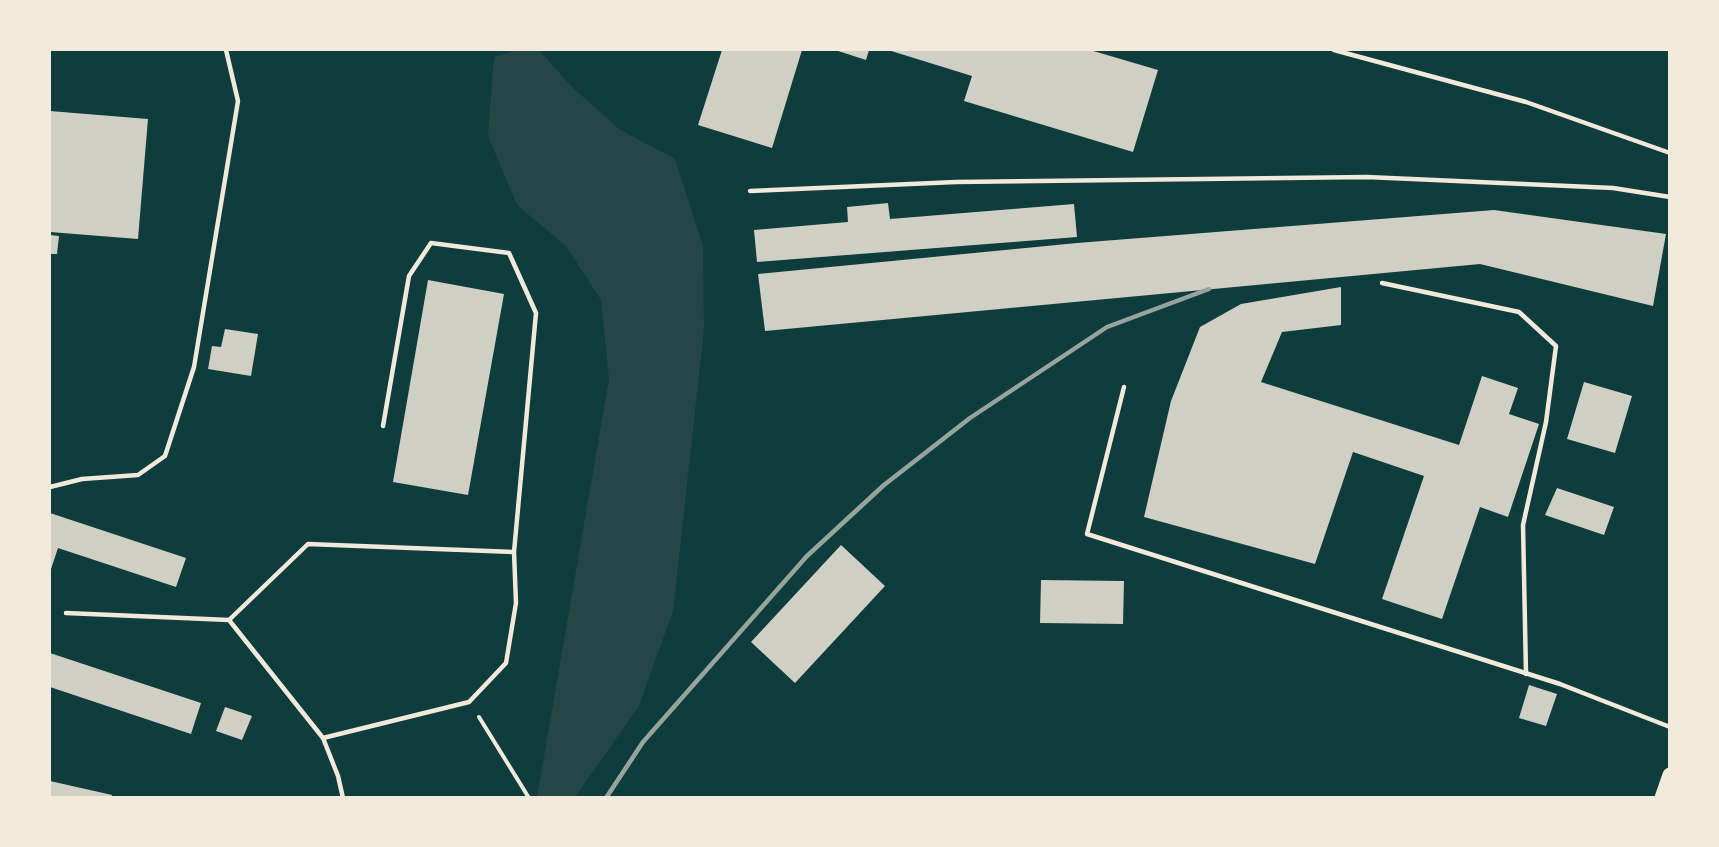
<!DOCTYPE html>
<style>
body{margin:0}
#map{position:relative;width:1719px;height:847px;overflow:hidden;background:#0f3d3e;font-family:Raleway,sans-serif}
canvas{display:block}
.frame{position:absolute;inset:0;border:51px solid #f1e9da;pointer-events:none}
</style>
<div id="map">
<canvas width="1719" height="847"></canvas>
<div class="frame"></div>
</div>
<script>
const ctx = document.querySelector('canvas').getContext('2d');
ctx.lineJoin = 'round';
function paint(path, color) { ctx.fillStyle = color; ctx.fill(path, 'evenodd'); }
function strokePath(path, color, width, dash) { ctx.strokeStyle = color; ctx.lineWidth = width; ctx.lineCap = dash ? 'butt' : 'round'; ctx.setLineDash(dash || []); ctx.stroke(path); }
paint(new Path2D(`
 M 516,50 L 539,50 L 570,85 L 619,129 L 675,159 L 703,246 L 704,329 L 673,611 L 639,706 L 575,797 L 537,797 L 609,379 L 601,300 L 566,246 L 517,205 L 488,136 L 494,57 Z`), '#244646');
paint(new Path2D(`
 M 722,50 L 802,50 L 772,148 L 698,125 Z
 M 835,50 L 869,50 L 866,60 Z
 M 888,50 L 1090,50 L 1158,70 L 1133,152 L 964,101 L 972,76 Z
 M 50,111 L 148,119 L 138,239 L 50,232 Z
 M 888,203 L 890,219 L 1074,204 L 1077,237 L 757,262 L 754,230 L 848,222 L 847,207 Z
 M 1494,210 L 1666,234 L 1653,306 L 1480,264 L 765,331 L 758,274 L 1077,243 Z
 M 50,235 L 59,236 L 57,254 L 50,254 Z
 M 428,280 L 504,294 L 468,495 L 393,482 Z
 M 1341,287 L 1341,325 L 1282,332 L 1261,382 L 1459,445 L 1482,376 L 1518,388 L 1509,414 L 1539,424 L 1508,517 L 1480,507 L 1442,619 L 1382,599 L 1424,476 L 1353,452 L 1315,564 L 1144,517 L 1171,401 L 1200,327 L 1241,304 Z
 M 225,329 L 258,334 L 251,376 L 208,369 L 212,346 L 221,347 Z
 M 1584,382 L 1632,396 L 1615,453 L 1567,439 Z
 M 1557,488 L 1614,507 L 1604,535 L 1545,515 Z
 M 50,513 L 186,558 L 176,587 L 58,548 L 50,572 Z
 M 841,545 L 885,586 L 795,683 L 751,642 Z
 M 1041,580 L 1124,581 L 1123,624 L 1040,623 Z
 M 50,653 L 201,703 L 191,734 L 50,687 Z
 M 1529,685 L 1557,694 L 1546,726 L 1519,718 Z
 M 225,707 L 252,716 L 242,740 L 216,731 Z
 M 50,781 L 112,795 L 111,798 L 50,798 Z`), '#cfcfc3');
strokePath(new Path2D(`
 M 479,717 L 529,798`), '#f1e9da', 4);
strokePath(new Path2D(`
 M 1334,50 L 1526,102 L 1670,153
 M 750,191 L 956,182 L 1367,177 L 1613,188 L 1670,197
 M 1382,283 L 1519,312 L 1556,346 L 1546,422 L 1523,525 L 1526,674
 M 1124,387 L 1087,534 L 1560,684 L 1670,727
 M 50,487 L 82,479 L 138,475 L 165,456 L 194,367 L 238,101 L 226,50
 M 66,613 L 229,620 L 323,738 L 338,776 L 343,798
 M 229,620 L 308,544 L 514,552
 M 323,738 L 469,702 L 506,663 L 516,603 L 514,552 L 536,313 L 509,253 L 431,243 L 409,276 L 383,426`), '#f1e9da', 4.5);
strokePath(new Path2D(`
 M 1662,798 L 1670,775`), '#f1e9da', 15);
strokePath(new Path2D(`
 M 606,798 L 643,742 L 807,556 L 884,485 L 970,418 L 1107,327 L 1209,289`), '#97a49c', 4.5);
</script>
